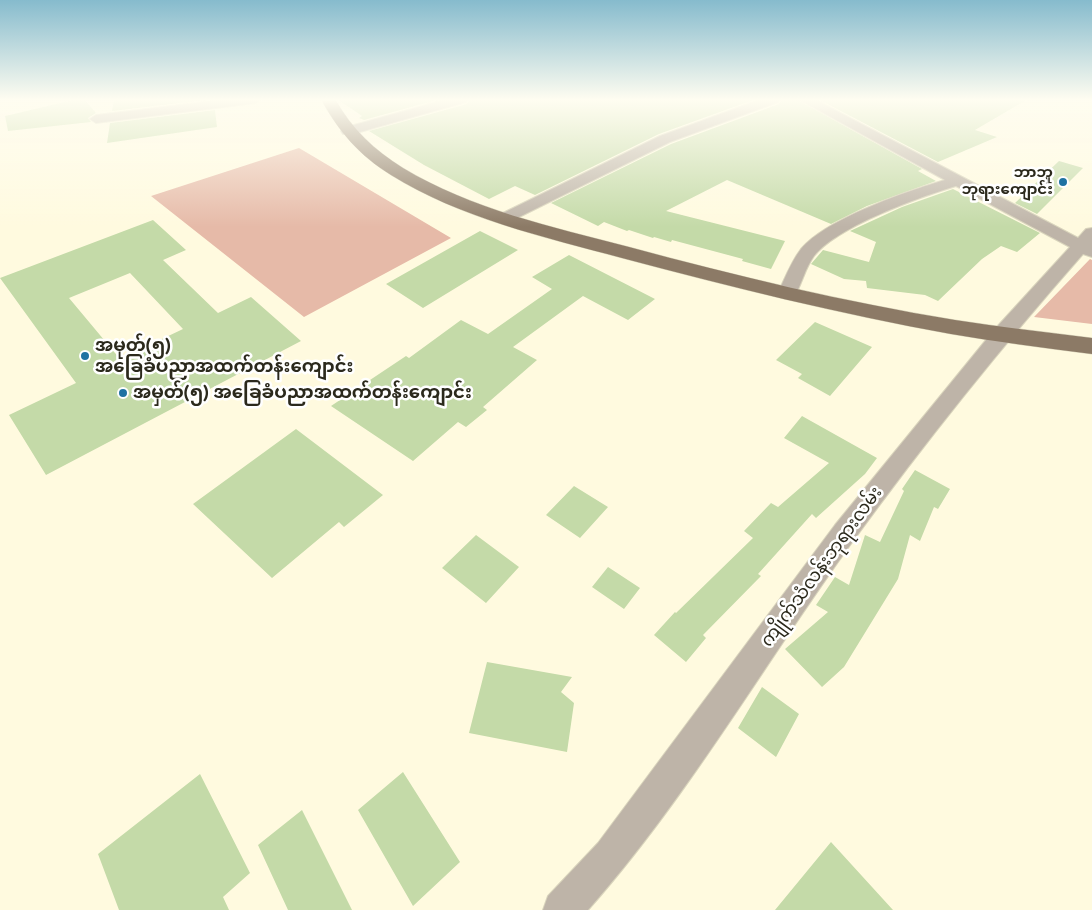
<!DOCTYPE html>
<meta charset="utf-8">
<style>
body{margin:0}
canvas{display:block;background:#fffadf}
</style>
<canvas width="1092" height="910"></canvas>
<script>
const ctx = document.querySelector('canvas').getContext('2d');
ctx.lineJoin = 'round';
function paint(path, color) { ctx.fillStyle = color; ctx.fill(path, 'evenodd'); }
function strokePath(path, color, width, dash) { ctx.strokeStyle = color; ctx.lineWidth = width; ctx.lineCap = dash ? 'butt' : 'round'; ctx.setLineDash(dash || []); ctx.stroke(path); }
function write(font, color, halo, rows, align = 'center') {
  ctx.font = font + ' "Varela Round","Noto Sans Myanmar",sans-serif'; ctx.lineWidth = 5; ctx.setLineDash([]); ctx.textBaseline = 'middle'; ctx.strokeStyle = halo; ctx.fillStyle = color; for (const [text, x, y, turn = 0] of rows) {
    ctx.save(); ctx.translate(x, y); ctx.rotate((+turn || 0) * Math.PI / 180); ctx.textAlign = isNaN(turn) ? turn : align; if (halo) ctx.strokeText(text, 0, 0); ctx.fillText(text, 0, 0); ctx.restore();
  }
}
paint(new Path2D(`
 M 299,148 L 451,238 L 304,317 L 151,196 Z
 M 1090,259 L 1092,260 L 1092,324 L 1034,317 Z`), '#e6baa8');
paint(new Path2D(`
 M 77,99 L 84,99 L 96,113 L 88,118 L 91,122 L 8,131 L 5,116 Z
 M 114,99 L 213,99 L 112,111 Z
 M 337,99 L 440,99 L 364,120 L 359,118 L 362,116 Z
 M 470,99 L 756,99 L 659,134 L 535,195 L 515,186 L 489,199 L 424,165 L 369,131 L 467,104 Z
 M 782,99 L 796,99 L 922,169 L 918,171 L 936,181 L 867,206 L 831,224 L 727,180 L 666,211 L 785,241 L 771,269 L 742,261 L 743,259 L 672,240 L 671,242 L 654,237 L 653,238 L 629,230 L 627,231 L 604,222 L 598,226 L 551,203 L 671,144 L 779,104 Z
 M 818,99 L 1028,99 L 975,130 L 997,137 L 938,162 Z
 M 215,110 L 217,127 L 107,143 L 110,123 Z
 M 1059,161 L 1083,168 L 1037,214 L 1015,203 Z
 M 953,189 L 1040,233 L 1017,252 L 1001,246 L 982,259 L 938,301 L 925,295 L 867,288 L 866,281 L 844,279 L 811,264 L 823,250 L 869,262 L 876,242 L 850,231 L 902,207 Z
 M 153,220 L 186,250 L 163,260 L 218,313 L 251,297 L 301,341 L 46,475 L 9,415 L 76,383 L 0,278 ZM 130,273 L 183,329 L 120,359 L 69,298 Z
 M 480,231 L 518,250 L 423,308 L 386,284 Z
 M 569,255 L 655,299 L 628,320 L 583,296 L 513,347 L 537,360 L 483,407 L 487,410 L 466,427 L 458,422 L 413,461 L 331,406 L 406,356 L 409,358 L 461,320 L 488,334 L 552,289 L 532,277 Z
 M 815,322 L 872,347 L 830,396 L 798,378 L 802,374 L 776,360 Z
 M 802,416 L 877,458 L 865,474 L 816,518 L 812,514 L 758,574 L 761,576 L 703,635 L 706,638 L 686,662 L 654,635 L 675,612 L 676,613 L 753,538 L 744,531 L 771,503 L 778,507 L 829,463 L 784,438 Z
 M 296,429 L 383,495 L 344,527 L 339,522 L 272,578 L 193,504 Z
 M 915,470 L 950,489 L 938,509 L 934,507 L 920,541 L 910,535 L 898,579 L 844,667 L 822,687 L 785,649 L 828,612 L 816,605 L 835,577 L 849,585 L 865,535 L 880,542 L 904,491 L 902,489 Z
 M 574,486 L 608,507 L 580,538 L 546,515 Z
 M 476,535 L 519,567 L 486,603 L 442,568 Z
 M 608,567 L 640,588 L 624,609 L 592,587 Z
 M 487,662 L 572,677 L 561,692 L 574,703 L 567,752 L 469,733 Z
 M 762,687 L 799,714 L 776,757 L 738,728 Z
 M 403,772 L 460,862 L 413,906 L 358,810 Z
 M 200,774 L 250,873 L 223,897 L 229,910 L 119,910 L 98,854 Z
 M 302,810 L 352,910 L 288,910 L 258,845 Z
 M 831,842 L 893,910 L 775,910 Z`), '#c4daa8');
const minor = new Path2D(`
 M 230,99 L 262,99 L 256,103 L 96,123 L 90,119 L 96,115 Z
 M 448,99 L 468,99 L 466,102 L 353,134 L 343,134 L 341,131 L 343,128 Z
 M 762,99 L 780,99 L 778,102 L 670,142 L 511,221 L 499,221 L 497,218 L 499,215 L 660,136 Z
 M 798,99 L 814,99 L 1078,238 L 1086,229 L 1092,228 L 1092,257 L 1083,254 C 1002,346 925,442 853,541 C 764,664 688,797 588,910 L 543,910 L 548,896 L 598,843 L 835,525 L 995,329 L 1070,247 L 956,186 C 920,197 838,226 814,256 C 805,268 802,284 794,297 L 787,299 L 780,297 L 778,293 C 785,278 791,262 801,249 C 826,219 907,191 945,180 Z`);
const primary = new Path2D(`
 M 321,99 L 335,99 C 352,129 374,150 403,168 C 471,209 552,227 629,247 C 736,276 845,302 955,320 C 1000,327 1046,332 1092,338 L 1092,354 C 1045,348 998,342 951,334 C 840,314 731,287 622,258 C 544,237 460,218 391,175 C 360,156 338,131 321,99 Z`);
strokePath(minor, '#d9d4bc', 2);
strokePath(primary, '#d9d4bc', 1);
paint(minor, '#beb4a8');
paint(primary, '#8c7a66');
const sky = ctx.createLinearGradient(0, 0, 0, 227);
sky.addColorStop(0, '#86bbcd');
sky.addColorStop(0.44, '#fffdf1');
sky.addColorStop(1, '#fffdf100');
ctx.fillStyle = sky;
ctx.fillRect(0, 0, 1092, 227);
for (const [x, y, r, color] of [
 [1063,182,5,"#1e72a2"],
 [85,356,5,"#1e72a2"],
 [123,393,5,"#1e72a2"]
]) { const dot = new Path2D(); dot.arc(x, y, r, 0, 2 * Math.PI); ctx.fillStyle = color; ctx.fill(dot); strokePath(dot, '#fff', 2); }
write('bold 15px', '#2b291c', '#fff', [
 ["ဘာဘူ",1053,173],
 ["ဘုရားကျောင်း",1053,190]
], 'right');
write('bold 18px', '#2b291c', '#fff', [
 ["အမုတ်(၅)",95,346],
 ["အခြေခံပညာအထက်တန်းကျောင်း",95,367],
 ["အမှတ်(၅) အခြေခံပညာအထက်တန်းကျောင်း",133,393]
], 'left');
write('18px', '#2b291c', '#fff', [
 ["ကျိုက်သံလန်းဘုရားလမ်း",822,567,-54]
]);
</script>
